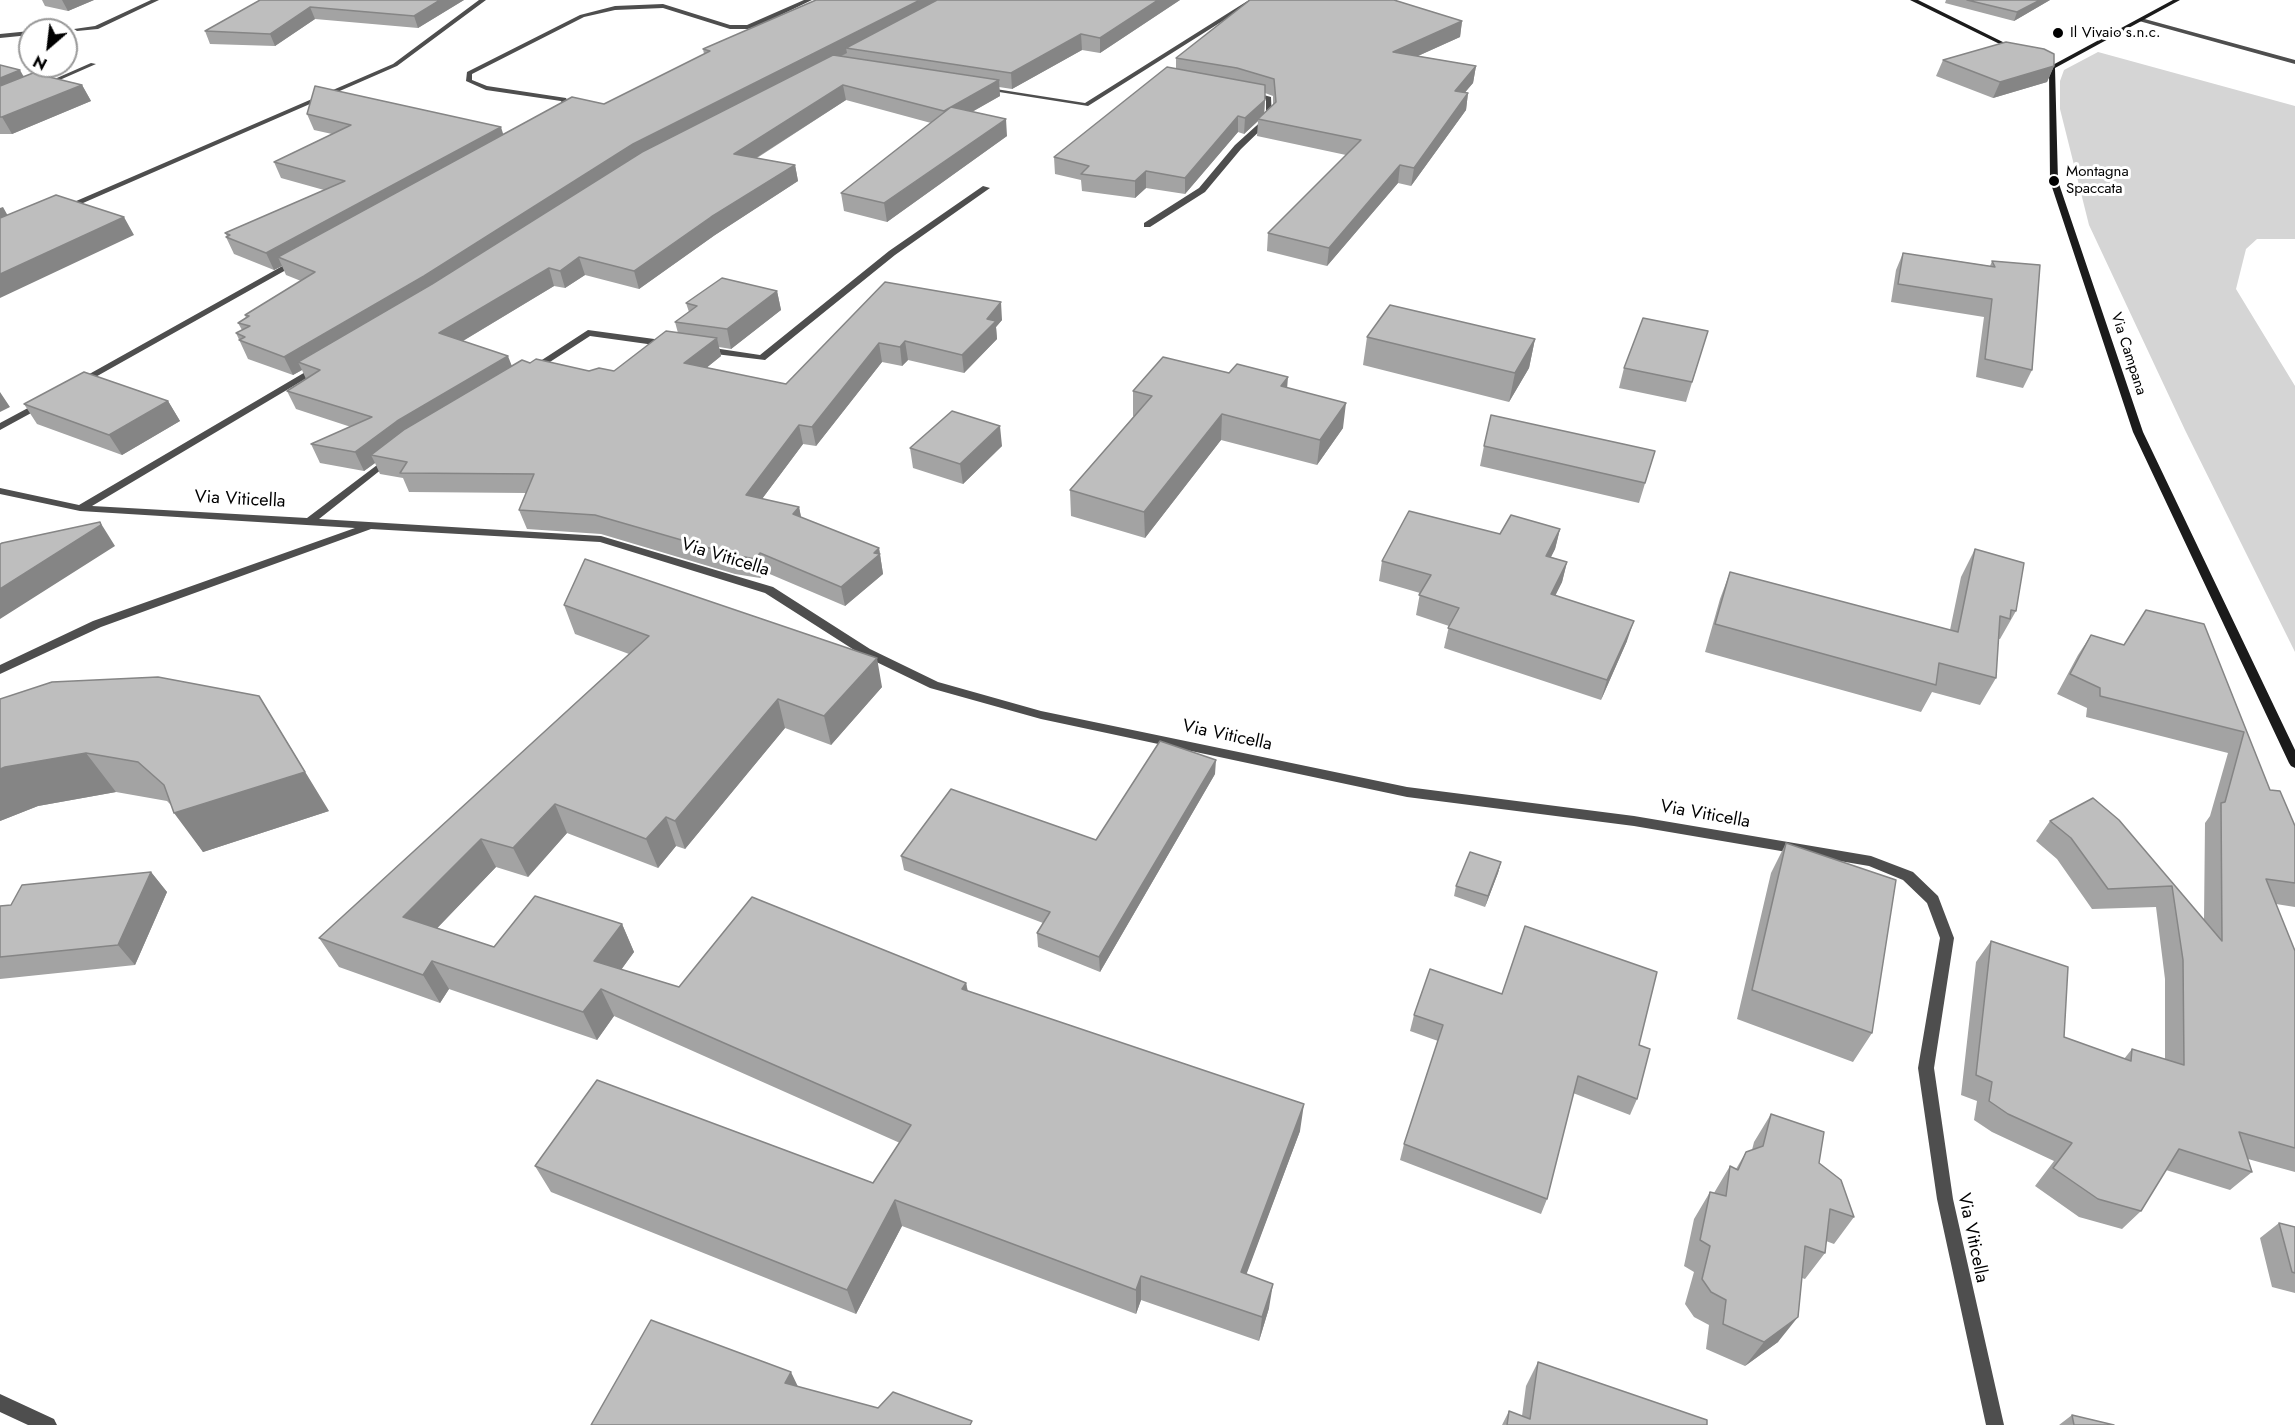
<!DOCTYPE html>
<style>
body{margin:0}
#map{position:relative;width:2295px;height:1425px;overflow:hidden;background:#fff;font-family:Jost,sans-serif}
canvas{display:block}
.north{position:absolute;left:18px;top:18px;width:60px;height:60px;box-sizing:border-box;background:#fff;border:2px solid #999;border-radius:50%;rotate:208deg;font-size:16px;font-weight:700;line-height:24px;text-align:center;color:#000}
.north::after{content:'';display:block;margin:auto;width:21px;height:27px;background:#000;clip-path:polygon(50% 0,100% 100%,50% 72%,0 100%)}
</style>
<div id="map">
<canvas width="2295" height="1425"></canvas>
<div class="north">N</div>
</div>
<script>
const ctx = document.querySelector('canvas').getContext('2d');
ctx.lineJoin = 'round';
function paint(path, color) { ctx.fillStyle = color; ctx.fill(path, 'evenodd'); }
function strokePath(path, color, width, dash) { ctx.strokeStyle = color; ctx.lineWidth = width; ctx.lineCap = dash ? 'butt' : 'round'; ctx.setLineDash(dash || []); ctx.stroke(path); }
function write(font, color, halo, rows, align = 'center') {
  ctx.font = font + ' Jost,sans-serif'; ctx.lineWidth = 6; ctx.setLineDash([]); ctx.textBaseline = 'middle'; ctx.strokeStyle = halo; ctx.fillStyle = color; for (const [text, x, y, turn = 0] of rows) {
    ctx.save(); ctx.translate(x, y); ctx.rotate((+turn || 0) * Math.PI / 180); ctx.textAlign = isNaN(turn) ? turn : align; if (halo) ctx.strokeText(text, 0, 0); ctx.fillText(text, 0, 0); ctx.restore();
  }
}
paint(new Path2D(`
 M 2098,52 L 2295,106 L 2295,239 L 2257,239 L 2246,249 L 2236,289 L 2295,386 L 2295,652 L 2185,430 L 2089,225 L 2060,109 L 2060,81 L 2064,70 Z`), '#d5d5d5');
paint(new Path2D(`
 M 151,0 L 159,0 L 98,29 L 77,31 L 74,29 L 95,26 Z
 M 479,0 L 486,0 L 397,66 L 67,210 L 60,208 L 393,64 Z
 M 804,0 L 812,0 L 762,24 L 748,29 L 730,29 L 663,8 L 615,10 L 584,17 L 472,74 L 472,80 L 487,86 L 566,98 L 574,113 L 569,116 L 566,114 L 567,112 L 561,101 L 486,90 L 466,81 L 467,72 L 580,15 L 615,6 L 663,4 L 730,25 L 747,25 Z
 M 1249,0 L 1256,0 L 1088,106 L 980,89 L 983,87 L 1085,103 Z
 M 2141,18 L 2295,60 L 2295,64 L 2139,21 Z
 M 30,31 L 30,35 L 0,38 L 0,34 Z
 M 91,63 L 96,64 L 46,86 L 41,85 Z
 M 1249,91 L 1271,97 L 1272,119 L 1241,149 L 1205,192 L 1150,227 L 1144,227 L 1144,223 L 1199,188 L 1235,145 L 1266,117 L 1266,99 L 1247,94 L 1247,92 Z
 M 983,186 L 990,188 L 895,255 L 765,360 L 707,353 L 703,350 L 707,347 L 760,355 L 889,251 Z
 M 295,259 L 302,261 L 83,384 L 77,384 L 75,382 Z
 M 588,330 L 669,341 L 673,344 L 669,347 L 590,336 L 536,371 L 530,371 L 528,369 Z
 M 319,364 L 324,367 L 322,369 L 92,506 L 307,518 L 389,456 L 394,459 L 392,461 L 319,519 L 601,536 L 773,587 L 870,649 L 938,682 L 1041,711 L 1407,787 L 1634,816 L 1871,856 L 1913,872 L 1938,896 L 1954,938 L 1934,1068 L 1953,1199 L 2004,1425 L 1986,1425 L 1937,1199 L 1918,1068 L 1940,938 L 1927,903 L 1903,880 L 1869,866 L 1634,826 L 1407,797 L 1041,719 L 930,688 L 862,655 L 765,593 L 600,542 L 371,529 L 101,627 L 0,674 L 0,665 L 93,621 L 355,528 L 80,511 L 0,494 L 0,488 L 79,505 Z
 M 41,401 L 46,404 L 44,406 L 0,430 L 0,423 Z
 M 0,1394 L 54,1419 L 57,1425 L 28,1425 L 0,1412 Z`), '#4e4e4e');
paint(new Path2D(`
 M 1910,0 L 1918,0 L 2019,50 L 2014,51 Z
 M 2173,0 L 2180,0 L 2055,68 L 2058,181 L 2143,432 L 2295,750 L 2295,768 L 2291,766 L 2289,763 L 2133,432 L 2050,181 L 2049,67 Z`), '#1b1b1b');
paint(new Path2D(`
 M 42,0 L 94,0 L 68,11 L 45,6 Z
 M 260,0 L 464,0 L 418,28 L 315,19 L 275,46 L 210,44 L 205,31 Z
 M 1180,0 L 1100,53 L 1082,50 L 1012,89 L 999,87 L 1000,96 L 972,112 L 1007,136 L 887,222 L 844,211 L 841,193 L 931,123 L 846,100 L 757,158 L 795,165 L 798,181 L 715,235 L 639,289 L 585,275 L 565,288 L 554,286 L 463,341 L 512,366 L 530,363 L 589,371 L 614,371 L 678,333 L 675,322 L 689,312 L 686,303 L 777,291 L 781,310 L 731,349 L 719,347 L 721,356 L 706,368 L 786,384 L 885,282 L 1002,320 L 996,327 L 997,339 L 964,373 L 908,360 L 902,366 L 882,362 L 816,446 L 803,444 L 762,499 L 799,507 L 801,518 L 879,548 L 883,574 L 845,606 L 765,572 L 760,578 L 735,574 L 601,534 L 527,529 L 519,510 L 526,493 L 409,492 L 403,478 L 380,474 L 375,463 L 364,471 L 320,463 L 311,444 L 351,427 L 296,409 L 287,391 L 306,379 L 302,370 L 293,375 L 248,359 L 236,333 L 242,330 L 238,323 L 246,318 L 245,315 L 301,281 L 286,275 L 282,266 L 274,270 L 234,254 L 226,237 L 227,236 L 225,233 L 324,190 L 281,178 L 274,162 L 332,134 L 314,130 L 307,114 L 503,134 L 604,104 L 704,54 L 703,49 Z
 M 1946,0 L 2050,0 L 2014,21 L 1945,3 Z
 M 1462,21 L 1460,37 L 1418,56 L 1476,66 L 1473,83 L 1465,92 L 1468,93 L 1466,110 L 1411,186 L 1398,183 L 1327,266 L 1267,251 L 1268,233 L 1346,155 L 1257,136 L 1258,121 L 1244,134 L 1238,132 L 1185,194 L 1146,188 L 1135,198 L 1082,191 L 1081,180 L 1055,174 L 1054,157 L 1176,68 L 1176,58 ZM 1265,93 L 1273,96 L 1273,105 L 1264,114 Z
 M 1943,60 L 2054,66 L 2047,82 L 1993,98 L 1936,76 Z
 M 0,65 L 24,76 L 82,85 L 91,101 L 12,134 L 0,134 Z
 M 1903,253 L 1990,266 L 1992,261 L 2040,265 L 2032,370 L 2023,388 L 1976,377 L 1984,317 L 1891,302 L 1896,270 Z
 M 1708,331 L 1686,402 L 1619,388 L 1624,368 Z
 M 1367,337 L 1535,339 L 1529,368 L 1509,402 L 1363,365 Z
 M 1287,388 L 1343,428 L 1317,465 L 1221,440 L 1145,538 L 1071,516 L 1070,490 L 1134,416 L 1133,416 L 1133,391 Z
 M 168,401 L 180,421 L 122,455 L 37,424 L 24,404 Z
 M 1002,446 L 963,484 L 913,468 L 910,448 Z
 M 1484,446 L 1655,451 L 1639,503 L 1480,466 Z
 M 1560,529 L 1555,549 L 1551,557 L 1567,562 L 1562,582 L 1555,596 L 1627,641 L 1601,700 L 1444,648 L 1449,626 L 1416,615 L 1420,593 L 1379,581 L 1382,561 L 1500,534 Z
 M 1975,549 L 2016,611 L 2000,639 L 1998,639 L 1996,678 L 1980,705 L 1932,692 L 1921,712 L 1705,652 L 1720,599 L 1730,572 L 1950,630 L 1961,577 Z
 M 564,605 L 882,687 L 831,745 L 785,728 L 685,849 L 676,846 L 658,868 L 567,833 L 528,877 L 496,867 L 437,928 L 494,947 L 622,924 L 634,952 L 621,970 L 679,987 L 966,983 L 968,991 L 1300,1131 L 1246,1274 L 1269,1308 L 1259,1341 L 1141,1300 L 1136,1314 L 902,1226 L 856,1314 L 551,1192 L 535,1166 L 873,1183 L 900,1143 L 614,1016 L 597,1040 L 449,989 L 440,1003 L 339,967 L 319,938 L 629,654 L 575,634 Z
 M 2204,624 L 2270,790 L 2295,826 L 2295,907 L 2276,904 L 2295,951 L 2295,1172 L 2248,1159 L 2252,1172 L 2230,1190 L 2166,1170 L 2141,1211 L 2122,1229 L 2079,1217 L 2035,1186 L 2054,1161 L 1992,1132 L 1974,1120 L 1977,1101 L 1961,1095 L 1976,962 L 1991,941 L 2064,1037 L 2124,1059 L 2132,1049 L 2165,1059 L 2165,979 L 2156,907 L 2092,909 L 2057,859 L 2036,841 L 2050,821 L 2093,798 L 2204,920 L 2205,823 L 2210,816 L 2228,753 L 2086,717 L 2087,708 L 2057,694 L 2078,655 L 2091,635 L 2124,645 Z
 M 0,699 L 329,811 L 203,852 L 172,806 L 167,801 L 116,792 L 38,806 L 0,821 Z
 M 1215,774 L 1100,972 L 1038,947 L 1037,933 L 1043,923 L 904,870 L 901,856 L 1096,840 Z
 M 1786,843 L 1872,1033 L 1853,1062 L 1737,1019 L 1771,873 Z
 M 1501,862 L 1498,873 L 1485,907 L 1454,896 L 1456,886 Z
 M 151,872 L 167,892 L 135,965 L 0,979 L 0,906 L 11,905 Z
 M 1414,1015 L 1639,1045 L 1637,1099 L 1630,1115 L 1573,1093 L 1547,1199 L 1541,1214 L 1400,1160 L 1404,1144 L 1438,1041 L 1410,1031 Z
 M 1771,1114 L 1819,1163 L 1854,1217 L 1834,1244 L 1826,1241 L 1825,1253 L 1805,1279 L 1802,1278 L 1778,1342 L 1745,1366 L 1706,1349 L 1709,1325 L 1694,1317 L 1685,1304 L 1694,1272 L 1684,1266 L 1694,1219 L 1710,1192 L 1714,1193 L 1730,1166 L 1736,1169 L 1746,1152 L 1752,1150 L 1754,1142 Z
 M 2279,1223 L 2295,1227 L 2295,1293 L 2272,1287 L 2260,1238 Z
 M 1538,1362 L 1707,1425 L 1502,1425 L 1509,1411 L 1522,1416 L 1526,1386 Z
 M 2072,1415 L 2114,1425 L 2059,1425 Z`), '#a3a3a3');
paint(new Path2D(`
 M 62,0 L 94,0 L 68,11 Z
 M 440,0 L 464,0 L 418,28 L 414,16 Z
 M 920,0 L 950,0 L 846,48 L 847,53 L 638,161 L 431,294 L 298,362 L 302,370 L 293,375 L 284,357 L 633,144 Z
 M 1158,0 L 1180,0 L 1100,53 L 1100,38 Z
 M 2040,0 L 2050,0 L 2014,21 L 2017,12 Z
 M 310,7 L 315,19 L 275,46 L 270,34 Z
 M 1462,21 L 1460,37 L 1391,68 L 1393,52 Z
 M 1081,34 L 1082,50 L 1012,89 L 1011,73 Z
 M 1476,66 L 1473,83 L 1452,108 L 1455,91 Z
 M 2054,66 L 2047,82 L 1993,98 L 2000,82 Z
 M 20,70 L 29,86 L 0,99 L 0,78 Z
 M 999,80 L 1000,96 L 945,127 L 944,111 Z
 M 82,85 L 91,101 L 12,134 L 2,117 Z
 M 843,85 L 846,100 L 737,170 L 734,154 Z
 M 1468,93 L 1466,110 L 1411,186 L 1414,168 Z
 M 1265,100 L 1264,116 L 1258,119 L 1258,121 L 1244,134 L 1245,118 Z
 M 1238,116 L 1238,132 L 1185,194 L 1185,178 Z
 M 1006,119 L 1007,136 L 887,222 L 884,203 Z
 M 501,127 L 506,143 L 278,257 L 282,266 L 274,270 L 266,253 Z
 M 795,165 L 798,181 L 715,235 L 639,289 L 634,271 L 711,217 Z
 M 1400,165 L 1398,183 L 1327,266 L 1329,248 Z
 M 1146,171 L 1146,188 L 1135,198 L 1135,181 Z
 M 3,207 L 13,225 L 0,231 L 0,208 Z
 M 124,217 L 134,235 L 0,298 L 0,274 Z
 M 579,257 L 585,275 L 565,288 L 560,271 Z
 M 549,268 L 554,286 L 446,351 L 439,333 Z
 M 777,291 L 781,310 L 731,349 L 727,329 Z
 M 1001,302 L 1002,320 L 996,327 L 997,339 L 964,373 L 962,355 L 987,319 Z
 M 717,338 L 721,356 L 689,382 L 684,363 Z
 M 1535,339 L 1529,368 L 1509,402 L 1515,373 Z
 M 905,341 L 908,360 L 902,366 L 900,347 Z
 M 879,343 L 882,362 L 816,446 L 812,427 Z
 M 508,356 L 515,374 L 371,455 L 375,463 L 364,471 L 355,452 L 397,421 Z
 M 1288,377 L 1286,402 L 1281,386 Z
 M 0,392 L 10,407 L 0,412 Z
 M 168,401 L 180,421 L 122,455 L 109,435 Z
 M 1346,403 L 1343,428 L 1317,465 L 1320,440 Z
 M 1222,414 L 1221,440 L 1145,538 L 1144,512 Z
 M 799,425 L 803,444 L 750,515 L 746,495 Z
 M 1000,426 L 1002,446 L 963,484 L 960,464 Z
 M 799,507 L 803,526 L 793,514 Z
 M 100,522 L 115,546 L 0,619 L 0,589 Z
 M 1560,529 L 1555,549 L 1541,576 L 1546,556 Z
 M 879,548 L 883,574 L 845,606 L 841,587 Z
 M 760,553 L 765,572 L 760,578 L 755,559 Z
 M 1567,562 L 1562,582 L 1546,614 L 1551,594 Z
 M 1634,621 L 1627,641 L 1601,700 L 1607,680 Z
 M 877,658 L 882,687 L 831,745 L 824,716 Z
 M 259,696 L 329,811 L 203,852 L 174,813 Z
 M 778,699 L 785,728 L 685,849 L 675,821 Z
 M 86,753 L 116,792 L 38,806 L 0,821 L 0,769 L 5,767 Z
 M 1216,760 L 1215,774 L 1100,972 L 1099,957 Z
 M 555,804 L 567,833 L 528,877 L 513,848 Z
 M 666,817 L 676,846 L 658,868 L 646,839 Z
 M 481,839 L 496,867 L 421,945 L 403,917 Z
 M 1501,862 L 1498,873 L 1485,907 L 1488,896 Z
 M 151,872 L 167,892 L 135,965 L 118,945 Z
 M 622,924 L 634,952 L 607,989 L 594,961 Z
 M 432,961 L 449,989 L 440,1003 L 423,975 Z
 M 966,983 L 971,1011 L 962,989 Z
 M 601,989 L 614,1016 L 597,1040 L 583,1012 Z
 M 1304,1104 L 1300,1131 L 1238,1297 L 1241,1272 Z
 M 895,1200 L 902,1226 L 856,1314 L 847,1290 Z
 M 1141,1276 L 1141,1300 L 1136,1314 L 1136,1290 Z
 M 1273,1284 L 1269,1308 L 1259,1341 L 1262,1317 Z
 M 1798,1317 L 1778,1342 L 1745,1366 L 1764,1342 Z
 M 791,1372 L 802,1395 L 785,1383 Z`), '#858585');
const building = new Path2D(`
 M 260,0 L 440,0 L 414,16 L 310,7 L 270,34 L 205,31 Z
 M 816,0 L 920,0 L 633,144 L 424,276 L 284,357 L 239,340 L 245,337 L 236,333 L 250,326 L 238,323 L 249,316 L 245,315 L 315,272 L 278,257 L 572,97 L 604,104 L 710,51 L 703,49 Z
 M 937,0 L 1158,0 L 1100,38 L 1081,34 L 1011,73 L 846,48 Z
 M 1250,0 L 1394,0 L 1462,21 L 1393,52 L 1476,66 L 1455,91 L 1468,93 L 1414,168 L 1400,165 L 1329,248 L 1268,233 L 1361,140 L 1258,119 L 1276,102 L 1274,79 L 1237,68 L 1176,58 Z
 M 1967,0 L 2040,0 L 2017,12 Z
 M 2006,42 L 2044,49 L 2054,54 L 2054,66 L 2000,82 L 1943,60 Z
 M 833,55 L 999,80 L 944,111 L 843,85 L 734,154 L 795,165 L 711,217 L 634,271 L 579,257 L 560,271 L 549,268 L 439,333 L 508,356 L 397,421 L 355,452 L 311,444 L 372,417 L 287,391 L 320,370 L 298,362 L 432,284 L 642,152 Z
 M 0,65 L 20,70 L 0,78 Z
 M 1167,67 L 1265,85 L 1265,100 L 1245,118 L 1238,116 L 1185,178 L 1146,171 L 1135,181 L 1081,174 L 1089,166 L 1054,157 Z
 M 33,73 L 82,85 L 2,117 L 0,117 L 0,86 Z
 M 315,86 L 501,127 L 266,253 L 226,237 L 230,235 L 225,233 L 345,181 L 274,162 L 351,125 L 307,114 Z
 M 951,107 L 1006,119 L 884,203 L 841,193 Z
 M 56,195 L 124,217 L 0,274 L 0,218 Z
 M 1903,253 L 1995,267 L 1992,261 L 2040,265 L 2032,370 L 1985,359 L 1992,299 L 1898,284 Z
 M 722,278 L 777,291 L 727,329 L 675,322 L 697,306 L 686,303 Z
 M 885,282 L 1001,302 L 987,319 L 996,321 L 962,355 L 905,341 L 900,347 L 879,343 L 812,427 L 799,425 L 746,495 L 799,507 L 793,514 L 879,548 L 874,553 L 880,554 L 841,587 L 760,553 L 755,559 L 730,554 L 595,515 L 519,510 L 534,474 L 400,473 L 407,462 L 371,455 L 405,429 L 522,360 L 530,363 L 536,359 L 589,371 L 599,368 L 614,371 L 666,331 L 717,338 L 684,363 L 786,384 Z
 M 1390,305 L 1535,339 L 1515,373 L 1367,337 Z
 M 1643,318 L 1708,331 L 1692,382 L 1624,368 Z
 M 1163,357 L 1229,373 L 1237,364 L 1288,377 L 1281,386 L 1346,403 L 1320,440 L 1222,414 L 1144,512 L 1070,490 L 1152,396 L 1133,391 Z
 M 84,372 L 168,401 L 109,435 L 24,404 Z
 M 952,411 L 1000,426 L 960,464 L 910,448 Z
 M 1491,415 L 1655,451 L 1645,483 L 1484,446 Z
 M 1409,511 L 1500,534 L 1511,515 L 1560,529 L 1546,556 L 1567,562 L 1551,594 L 1634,621 L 1607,680 L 1448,628 L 1459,608 L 1419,595 L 1431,575 L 1382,561 Z
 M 100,522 L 101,525 L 0,589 L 0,544 L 2,543 Z
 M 1975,549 L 2024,563 L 2016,611 L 2011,610 L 2010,619 L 2000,616 L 1996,678 L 1939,663 L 1936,685 L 1715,624 L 1730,572 L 1958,632 Z
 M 585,559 L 877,658 L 824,716 L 778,699 L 675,821 L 666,817 L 646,839 L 555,804 L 513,848 L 481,839 L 403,917 L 494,947 L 535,896 L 622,924 L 594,961 L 679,987 L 752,897 L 966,983 L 962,989 L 1304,1104 L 1241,1272 L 1273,1284 L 1262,1317 L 1141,1276 L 1136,1290 L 895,1200 L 847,1290 L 535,1166 L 597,1080 L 873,1183 L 911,1125 L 601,989 L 583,1012 L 432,961 L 423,975 L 319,938 L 649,636 L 564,605 Z
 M 2146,610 L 2204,624 L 2270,790 L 2280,791 L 2295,826 L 2295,883 L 2266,879 L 2295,951 L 2295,1148 L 2239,1132 L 2252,1172 L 2179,1149 L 2141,1211 L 2098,1199 L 2053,1168 L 2072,1143 L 2008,1114 L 1989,1101 L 1992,1082 L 1976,1075 L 1991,941 L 2068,967 L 2064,1037 L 2131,1061 L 2132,1049 L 2184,1065 L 2183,960 L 2172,886 L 2108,889 L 2071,838 L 2050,821 L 2093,798 L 2119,820 L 2222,941 L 2221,803 L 2225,802 L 2244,732 L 2100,696 L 2100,688 L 2070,674 L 2091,635 L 2124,645 Z
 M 158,677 L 259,696 L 305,772 L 174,813 L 164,785 L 138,762 L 86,753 L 5,767 L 0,769 L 0,699 L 52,682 Z
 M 1160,741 L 1216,760 L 1099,957 L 1037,933 L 1050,912 L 901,856 L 951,789 L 1096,840 Z
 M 1786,843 L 1896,880 L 1872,1033 L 1752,990 Z
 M 1470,852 L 1501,862 L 1488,896 L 1456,886 Z
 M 151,872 L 118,945 L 0,957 L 0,906 L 11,905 L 22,885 Z
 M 1525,926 L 1657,972 L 1639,1045 L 1650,1049 L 1637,1099 L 1578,1076 L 1547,1199 L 1404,1144 L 1443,1025 L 1414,1015 L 1430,969 L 1502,994 Z
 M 1771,1114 L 1824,1132 L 1819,1163 L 1841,1180 L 1854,1217 L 1830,1209 L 1825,1253 L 1805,1246 L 1798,1317 L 1764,1342 L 1723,1324 L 1726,1300 L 1711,1292 L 1702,1279 L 1710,1246 L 1700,1240 L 1710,1192 L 1726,1196 L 1730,1166 L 1738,1170 L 1746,1152 L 1763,1146 Z
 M 2279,1223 L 2295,1227 L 2295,1273 L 2292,1272 Z
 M 651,1320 L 791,1372 L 785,1383 L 878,1408 L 893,1392 L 972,1421 L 970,1425 L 591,1425 Z
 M 1538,1362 L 1707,1420 L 1707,1425 L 1507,1425 L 1509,1411 L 1530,1419 Z
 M 2072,1415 L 2114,1425 L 2074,1425 Z`);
paint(building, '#bebebe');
strokePath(building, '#858585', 1.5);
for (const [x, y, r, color] of [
 [2058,33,6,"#000"],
 [2054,181,6,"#000"]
]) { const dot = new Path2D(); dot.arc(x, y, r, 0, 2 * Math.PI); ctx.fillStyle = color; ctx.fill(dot); strokePath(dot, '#fff', 2); }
write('15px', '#000', '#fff', [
 ["Il Vivaio s.n.c.",2070,33],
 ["Montagna",2066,172],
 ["Spaccata",2066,189]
], 'left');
write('15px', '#000', '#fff', [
 ["Via Campana",2128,354,72]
]);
write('18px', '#000', '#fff', [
 ["Via Viticella",240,500,3],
 ["Via Viticella",725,558,17],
 ["Via Viticella",1227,736,12],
 ["Via Viticella",1705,815,10],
 ["Via Viticella",1972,1238,78]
]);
</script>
